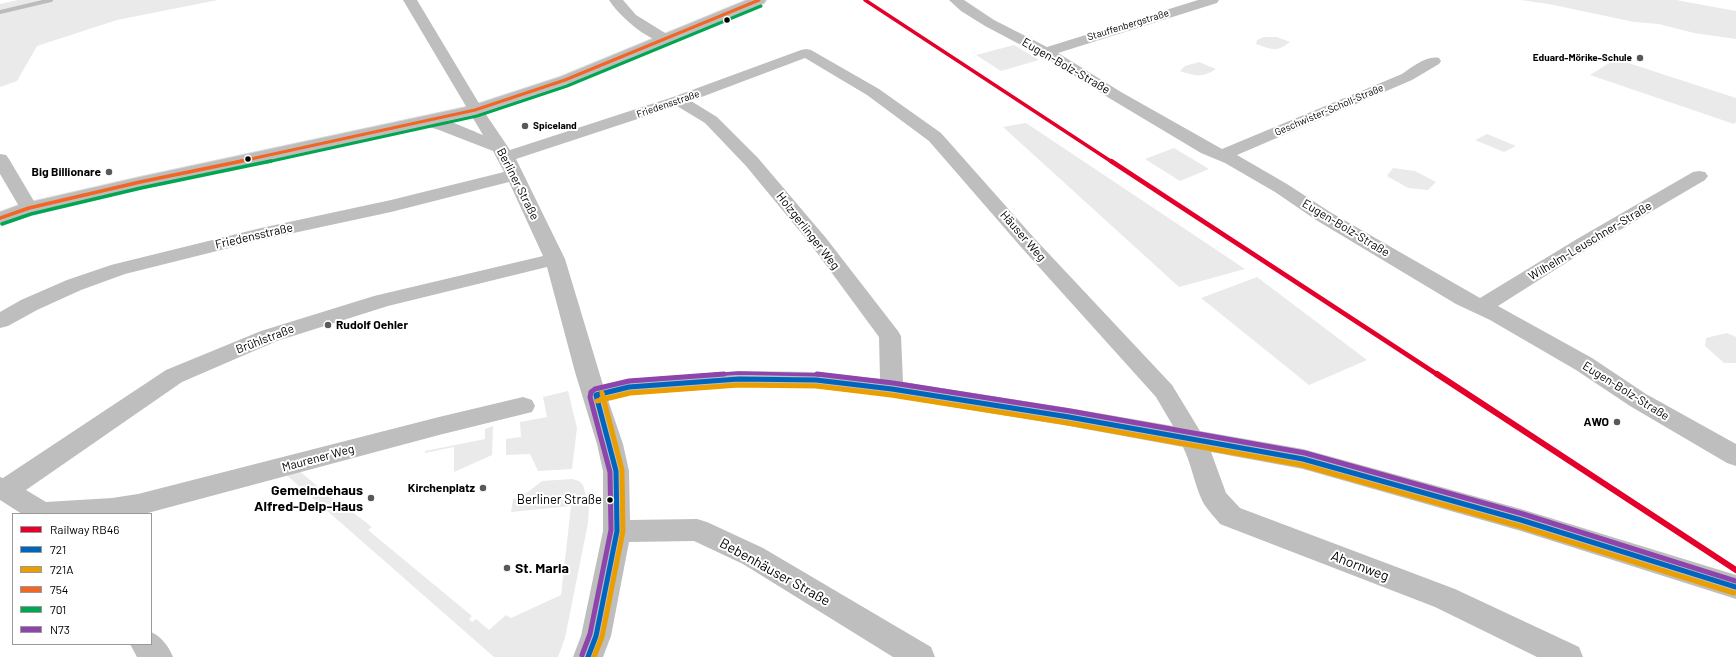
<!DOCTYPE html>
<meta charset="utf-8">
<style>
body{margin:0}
#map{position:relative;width:1736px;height:657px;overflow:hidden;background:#fff;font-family:Barlow,sans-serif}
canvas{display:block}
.legend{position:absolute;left:12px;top:513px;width:140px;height:132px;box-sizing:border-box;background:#fff;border:1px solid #999;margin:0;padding:5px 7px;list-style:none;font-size:12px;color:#000}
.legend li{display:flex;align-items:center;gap:8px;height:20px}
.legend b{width:20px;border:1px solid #999}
</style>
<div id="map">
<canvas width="1736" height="657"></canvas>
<ul class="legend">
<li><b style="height:5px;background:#e4002b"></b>Railway RB46</li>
<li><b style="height:5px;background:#0065bd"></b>721</li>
<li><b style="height:5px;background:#eb9e00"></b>721A</li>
<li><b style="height:5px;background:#f26522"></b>754</li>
<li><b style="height:5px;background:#00a651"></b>701</li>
<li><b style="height:5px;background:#8e44ad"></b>N73</li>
</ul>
</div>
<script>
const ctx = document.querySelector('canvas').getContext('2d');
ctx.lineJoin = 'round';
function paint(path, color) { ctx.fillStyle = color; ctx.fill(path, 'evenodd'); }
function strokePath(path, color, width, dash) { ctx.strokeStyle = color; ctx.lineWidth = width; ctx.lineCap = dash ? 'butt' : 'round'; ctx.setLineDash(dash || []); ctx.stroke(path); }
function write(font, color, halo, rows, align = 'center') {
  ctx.font = font + ' Barlow,sans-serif'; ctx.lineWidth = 4; ctx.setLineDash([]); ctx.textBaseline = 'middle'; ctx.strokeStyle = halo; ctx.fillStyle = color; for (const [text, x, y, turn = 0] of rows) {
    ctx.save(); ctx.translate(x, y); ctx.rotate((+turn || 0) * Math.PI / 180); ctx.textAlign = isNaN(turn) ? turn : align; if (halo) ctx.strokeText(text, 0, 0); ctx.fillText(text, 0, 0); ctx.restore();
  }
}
paint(new Path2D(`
 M 18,0 L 218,0 L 117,20 L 37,46 L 17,81 L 0,87 L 0,4 Z
 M 1520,0 L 1676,0 L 1736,11 L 1736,39 L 1694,33 L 1659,24 L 1634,22 L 1549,4 Z
 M 1264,37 L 1277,37 L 1290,42 C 1276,53 1271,49 1256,44 L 1257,40 Z
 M 1014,45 L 1039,60 L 1001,71 L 976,55 Z
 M 1616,59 L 1736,98 L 1736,122 L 1734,124 L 1590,75 Z
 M 1199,62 L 1216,69 C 1202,78 1196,76 1180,71 L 1185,66 Z
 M 1026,123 L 1245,269 L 1179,287 L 1003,127 Z
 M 1487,134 L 1516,146 L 1504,152 L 1475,140 Z
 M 1174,148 L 1209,169 L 1180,181 L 1145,159 Z
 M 1393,168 L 1415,171 L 1436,182 L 1428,190 L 1408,188 L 1387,176 Z
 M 1257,277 L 1367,360 L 1309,385 L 1201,298 Z
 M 1727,333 L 1736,337 L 1736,363 L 1724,363 L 1705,346 L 1706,338 Z
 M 568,391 L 577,428 L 572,469 L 538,471 L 530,454 L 506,455 L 506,439 L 521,437 L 520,422 L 547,417 L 543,397 Z
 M 493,426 L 492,455 L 454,472 L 454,447 L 425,453 L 425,451 L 485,439 L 485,429 Z
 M 297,469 L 348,512 L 351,511 L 372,527 L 368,530 L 472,616 L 469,619 L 472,622 L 476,619 L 489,630 L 506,615 L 511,618 L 561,595 L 571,506 L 511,512 L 513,499 L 520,498 L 542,481 L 572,479 L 579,481 L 583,485 L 589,507 L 588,523 L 565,638 L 558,657 L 494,657 L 284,473 Z`), '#eaeaea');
strokePath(new Path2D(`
 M 0,12 L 51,0`), '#bcbcbc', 4);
const major = new Path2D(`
 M 747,0 L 766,0 L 764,3 L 570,83 L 481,113 L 374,138 L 140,187 L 35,212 L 0,224 L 0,212 L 22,204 L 140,177 L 471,106 L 560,77 Z`);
strokePath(major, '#dbdbdb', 2);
paint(new Path2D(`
 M 403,0 L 417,0 L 483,110 L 510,150 L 673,97 L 801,50 L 806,49 L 811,50 L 879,89 L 941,133 L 1035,239 L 1172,385 L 1200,431 L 1303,449 L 1521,509 L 1736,575 L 1736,599 L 1521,531 L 1303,469 L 1211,452 L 1226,493 L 1240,508 L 1455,589 L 1579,647 L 1583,657 L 1537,657 L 1435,607 L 1220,524 C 1214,516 1205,508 1201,498 C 1194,482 1191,463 1183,447 L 1069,426 L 892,397 L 816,388 L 739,387 L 629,395 L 608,400 L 623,444 L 629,471 L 630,520 L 697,519 L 707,522 L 763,548 L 931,647 L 935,657 L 893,657 L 743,564 L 694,541 L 629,542 L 611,636 L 603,657 L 573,657 L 581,636 L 603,531 L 603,471 L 597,444 L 575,372 L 547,267 L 388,306 L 277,341 L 182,382 L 26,490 L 46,502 L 112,498 L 138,494 L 439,417 L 523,397 L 532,400 L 535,406 L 532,412 L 439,435 L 144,514 L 22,514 L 0,500 L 0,477 L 3,478 L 166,370 L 261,331 L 374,296 L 543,256 L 509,182 L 391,212 L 261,240 L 125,274 L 81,290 L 37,310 L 8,326 L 0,328 L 0,312 L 21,300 L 67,280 L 111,265 L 261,228 L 391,200 L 504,172 L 493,151 L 439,130 L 420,124 L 418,121 L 420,118 C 437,113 467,129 483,135 ZM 805,58 L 867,95 L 929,141 L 1021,247 L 1156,397 L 1173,426 L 1069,408 L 903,382 L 901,336 L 898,331 L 826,238 L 758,158 L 717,117 L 691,101 ZM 677,106 L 705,123 L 746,166 L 812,246 L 879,337 L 880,379 L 816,372 L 739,371 L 629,379 L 603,385 L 565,259 L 516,159 Z
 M 609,0 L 623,0 L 636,15 L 670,36 L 672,39 L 670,42 C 652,46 618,15 609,0 Z
 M 949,0 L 964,0 L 994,20 L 1047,47 L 1198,0 L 1219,0 L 1217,3 L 1058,53 L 1121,92 L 1222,149 L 1402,74 C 1412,67 1427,55 1439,58 L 1441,61 L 1439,64 L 1412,80 L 1237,155 L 1287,184 L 1330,212 L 1480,298 L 1577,239 L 1693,172 L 1699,171 L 1705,172 L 1708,176 L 1705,180 L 1591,247 L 1498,306 L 1592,358 L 1646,394 L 1736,444 L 1736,466 L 1727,463 L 1630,406 L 1576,370 L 1490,320 L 1456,304 L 1316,220 L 1275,192 L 1225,163 L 1201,153 L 1109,98 L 1055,63 L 985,26 L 961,11 Z
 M 0,154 L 6,155 L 9,159 L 38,208 L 36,212 L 29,214 L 22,212 L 20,208 L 0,174 Z
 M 151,632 C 162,637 169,647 173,657 L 137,657 L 130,644 L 151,644 Z`), '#bebebe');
paint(major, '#bdbdbd');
strokePath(new Path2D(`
 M 596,395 L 629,387 L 739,379 L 816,380 L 892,389 L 1069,417 L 1303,459 L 1521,520 L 1736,587
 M 588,657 L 596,636 L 617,531 L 616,471 L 596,395`), '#0065bd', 5);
strokePath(new Path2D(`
 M 597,401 L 630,393 L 739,385 L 816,386 L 891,395 L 1068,423 L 1302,465 L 1519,526 L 1734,593
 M 594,657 L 602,637 L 623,531 L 622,470 L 602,393`), '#eb9e00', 5);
strokePath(new Path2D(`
 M 237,162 L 475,110 L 565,80 L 759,0`), '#f26522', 3);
strokePath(new Path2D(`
 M 0,218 L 29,208 L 140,182 L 242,161`), '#f26522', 3.5);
strokePath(new Path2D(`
 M 267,162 L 477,116 L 567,86 L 761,6`), '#00a651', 3);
strokePath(new Path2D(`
 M 2,224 L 31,214 L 141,188 L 271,161`), '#00a651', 3.5);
strokePath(new Path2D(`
 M 711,375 L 739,373 L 825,375`), '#8e44ad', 3.5);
strokePath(new Path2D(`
 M 817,374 L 893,383 L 1070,411 L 1305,453 L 1523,514 L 1736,581
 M 582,655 L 590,634 L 611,530 L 610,472 L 590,397 L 591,392 L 595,389 L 629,381 L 724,374`), '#8e44ad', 5);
strokePath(new Path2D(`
 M 865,0 L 1112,162`), '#e4002b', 3.5);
strokePath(new Path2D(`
 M 1111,161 L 1438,375`), '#e4002b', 4.5);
strokePath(new Path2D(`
 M 1437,374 L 1736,570`), '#e4002b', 6);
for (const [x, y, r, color] of [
 [727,20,3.5,"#000"],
 [1640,58,4,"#595959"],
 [525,126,4,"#595959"],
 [248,159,3.5,"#000"],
 [109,172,4,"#595959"],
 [328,325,4,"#595959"],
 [1617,422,4,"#595959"],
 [483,488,4,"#595959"],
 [371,498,4,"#595959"],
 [610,500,3.5,"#000"],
 [507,568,4,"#595959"]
]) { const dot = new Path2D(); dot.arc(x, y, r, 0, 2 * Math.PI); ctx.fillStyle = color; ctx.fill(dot); strokePath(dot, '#fff', 1.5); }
write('10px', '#000', '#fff', [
 ["Stauffenbergstraße",1128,25,-17],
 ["Friedensstraße",668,104,-19],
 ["Geschwister-Scholl-Straße",1329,110,-23]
]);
write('bold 10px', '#000', '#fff', [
 ["Eduard-Mörike-Schule",1632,58],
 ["Spiceland",533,126,"left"]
], 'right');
write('12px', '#000', '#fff', [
 ["Eugen-Bolz-Straße",1066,66,30],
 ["Berliner Straße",518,184,63],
 ["Eugen-Bolz-Straße",1346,228,31],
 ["Holzgerlinger Weg",808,231,52],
 ["Friedensstraße",254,236,-13],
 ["Häuser Weg",1023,236,49],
 ["Wilhelm-Leuschner-Straße",1590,241,-31],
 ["Brühlstraße",265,339,-21],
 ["Eugen-Bolz-Straße",1626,391,32],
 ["Maurener Weg",318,458,-15]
]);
write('bold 12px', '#000', '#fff', [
 ["Big Billionare",101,172],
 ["Rudolf Oehler",336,325,"left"],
 ["AWO",1609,422],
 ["Kirchenplatz",475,488]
], 'right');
write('13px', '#000', '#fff', [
 ["Berliner Straße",602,500]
], 'right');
write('bold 14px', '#000', '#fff', [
 ["Gemeindehaus",363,490],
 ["Alfred-Delp-Haus",363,506],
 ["St. Maria",515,568,"left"]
], 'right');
write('14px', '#000', '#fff', [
 ["Ahornweg",1360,566,21],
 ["Bebenhäuser Straße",775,572,29]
]);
</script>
